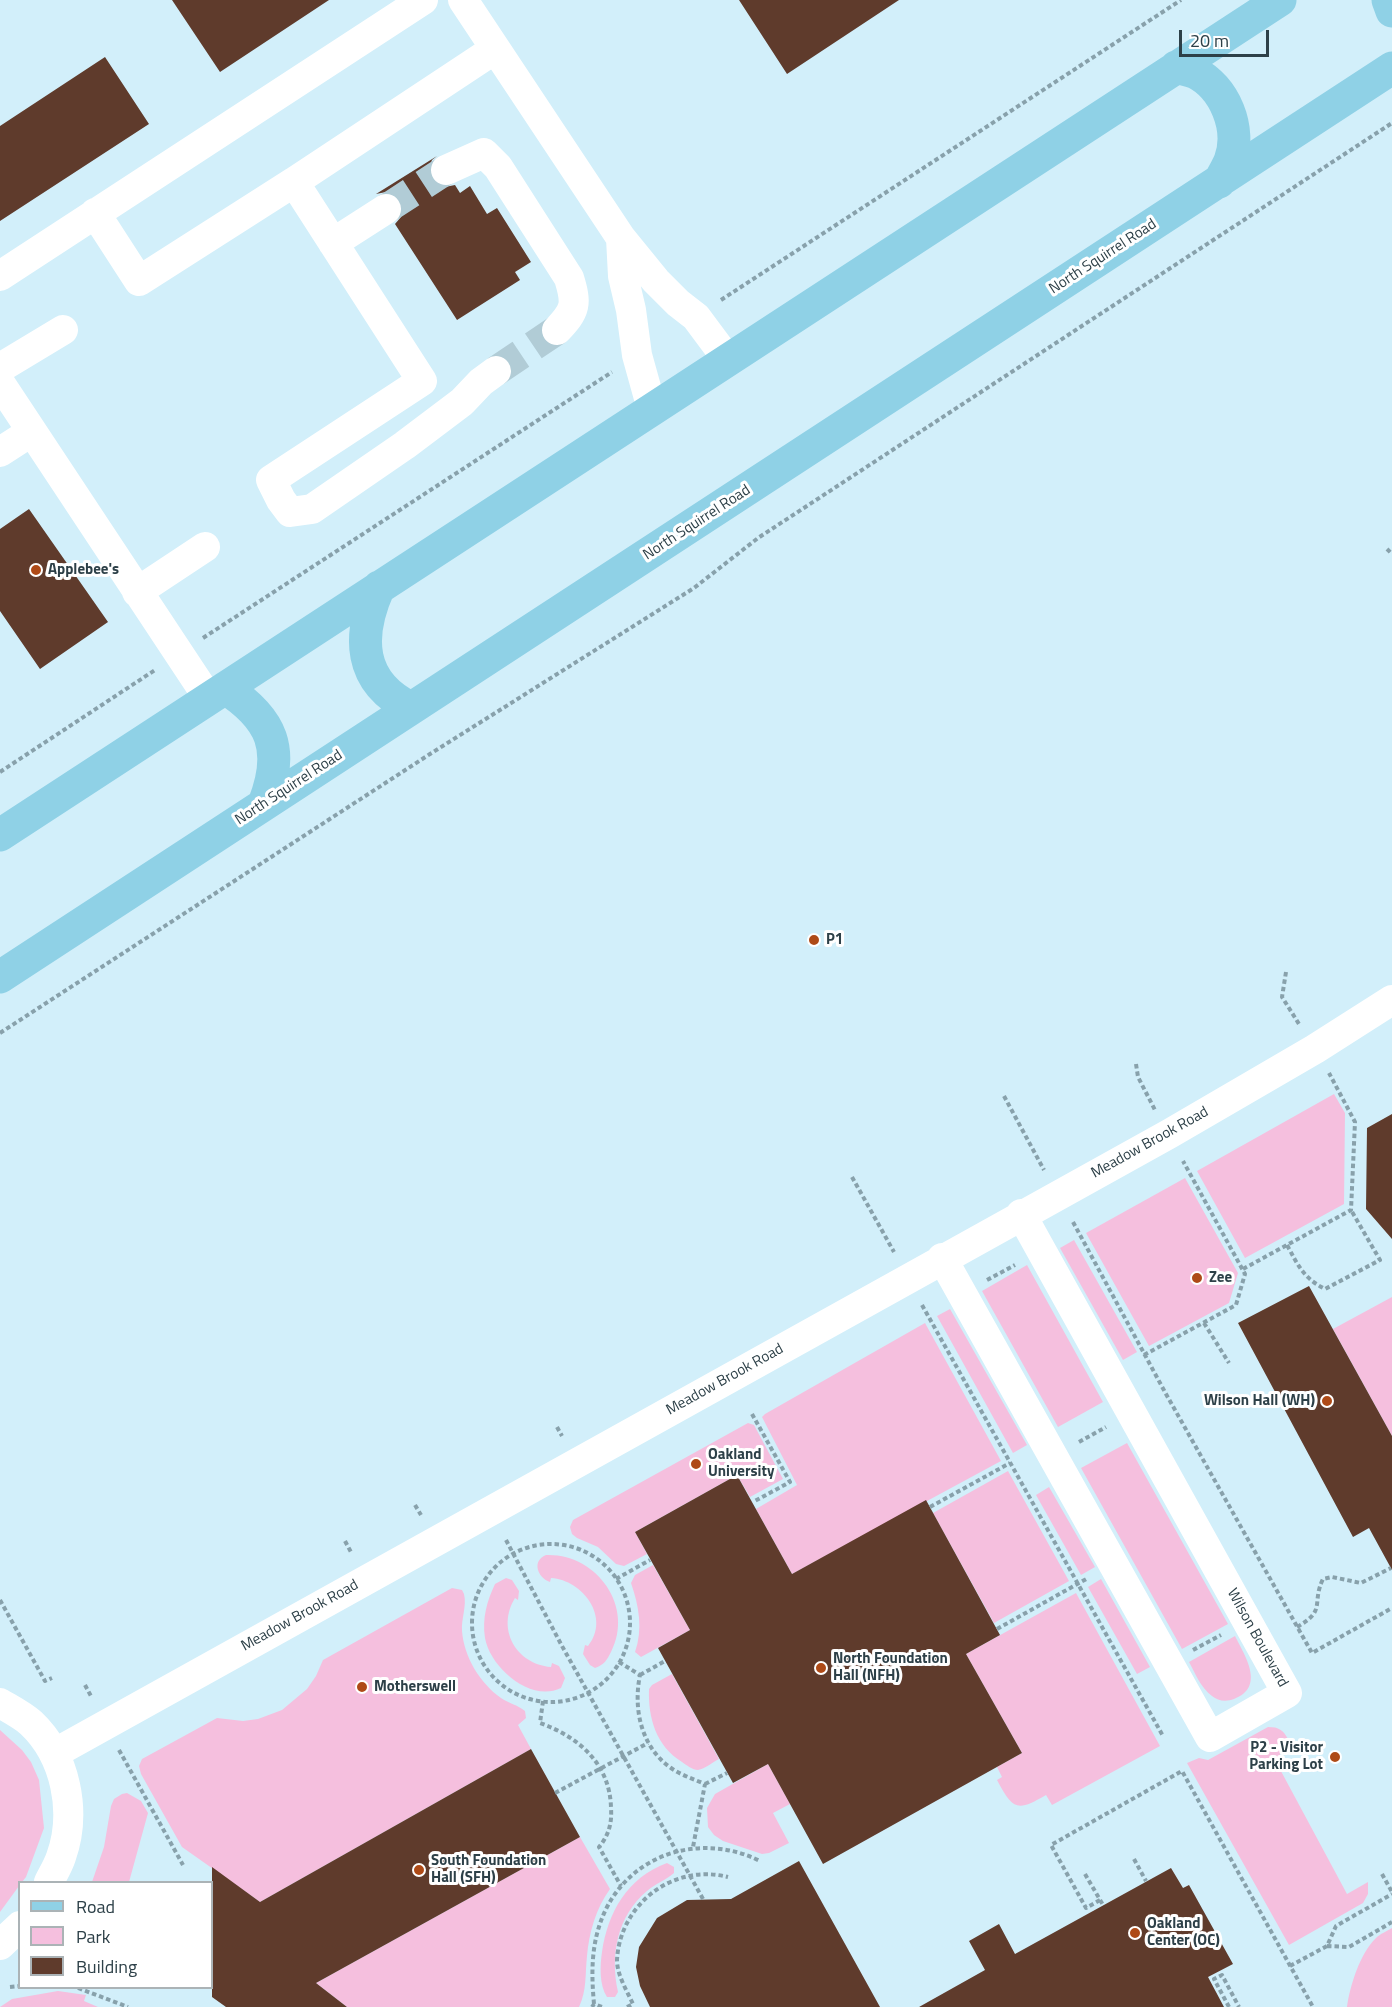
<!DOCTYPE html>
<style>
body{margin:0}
#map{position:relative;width:1392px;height:2007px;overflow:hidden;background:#d2effa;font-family:"Titillium Web",sans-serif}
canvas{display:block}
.legend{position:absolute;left:18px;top:1881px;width:195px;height:108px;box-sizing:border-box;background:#fff;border:2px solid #abb3b6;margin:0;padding:8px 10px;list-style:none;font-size:18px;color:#2d4048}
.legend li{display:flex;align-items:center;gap:12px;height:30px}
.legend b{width:30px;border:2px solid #abb3b6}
.scale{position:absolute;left:1179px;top:30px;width:90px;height:27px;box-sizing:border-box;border:3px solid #2d4048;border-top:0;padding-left:8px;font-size:18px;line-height:21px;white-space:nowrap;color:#2d4048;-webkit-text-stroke:4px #fff;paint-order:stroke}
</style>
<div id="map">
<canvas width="1392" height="2007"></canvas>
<ul class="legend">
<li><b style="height:8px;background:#8fd1e6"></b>Road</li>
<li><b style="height:16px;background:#f5bfde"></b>Park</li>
<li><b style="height:16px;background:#5f3b2c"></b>Building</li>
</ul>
<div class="scale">20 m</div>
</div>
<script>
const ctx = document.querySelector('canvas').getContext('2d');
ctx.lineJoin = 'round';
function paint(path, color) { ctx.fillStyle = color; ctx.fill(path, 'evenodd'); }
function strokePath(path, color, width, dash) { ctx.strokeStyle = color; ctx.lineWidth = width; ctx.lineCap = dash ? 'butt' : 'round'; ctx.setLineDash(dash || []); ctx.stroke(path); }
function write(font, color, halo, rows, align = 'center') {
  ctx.font = font + ' "Titillium Web",sans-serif'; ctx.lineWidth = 6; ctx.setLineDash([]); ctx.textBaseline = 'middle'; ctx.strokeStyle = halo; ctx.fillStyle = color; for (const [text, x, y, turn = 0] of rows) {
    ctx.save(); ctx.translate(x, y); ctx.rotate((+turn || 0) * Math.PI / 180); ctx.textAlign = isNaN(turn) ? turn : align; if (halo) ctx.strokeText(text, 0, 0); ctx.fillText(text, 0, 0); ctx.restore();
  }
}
paint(new Path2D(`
 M 1334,1094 L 1345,1113 L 1344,1204 L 1245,1258 L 1197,1171 Z
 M 1185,1178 L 1238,1273 L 1229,1303 L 1149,1346 L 1086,1233 Z
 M 1074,1240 L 1137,1352 L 1123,1360 L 1060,1248 Z
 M 1027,1265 L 1103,1402 L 1058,1427 L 982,1291 Z
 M 1392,1297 L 1392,1436 L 1333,1329 Z
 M 950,1309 L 1027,1445 L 1013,1453 L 937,1316 Z
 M 925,1323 L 1001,1461 L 792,1574 L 756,1509 L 797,1485 L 762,1417 L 765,1414 Z
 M 748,1423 L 754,1425 L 783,1479 L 750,1497 L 737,1475 L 635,1532 L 647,1554 L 624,1566 L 616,1564 L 598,1547 L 577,1538 L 572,1534 L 570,1527 L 573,1520 Z
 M 1127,1443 L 1228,1624 L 1182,1649 L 1081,1468 Z
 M 1008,1471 L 1069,1581 L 994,1623 L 933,1513 Z
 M 1049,1487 L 1095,1567 L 1081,1575 L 1036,1495 Z
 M 546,1555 C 596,1553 635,1606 611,1652 C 607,1660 604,1665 595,1668 L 590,1665 L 583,1654 L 585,1645 L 588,1646 C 611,1618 583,1580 551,1578 L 550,1582 C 538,1578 531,1561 546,1555 Z
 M 653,1565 L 690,1630 L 641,1657 L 635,1652 C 643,1629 639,1606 631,1583 L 635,1575 Z
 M 506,1578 L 512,1580 L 519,1591 L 518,1600 L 515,1598 C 496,1629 516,1664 551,1667 L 552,1663 L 559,1666 L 565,1678 L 561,1688 C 530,1703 490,1667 485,1638 C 482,1618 487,1601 495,1584 Z
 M 1101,1579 L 1150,1667 L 1137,1674 L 1088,1587 Z
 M 452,1588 L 462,1590 L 464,1594 C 467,1606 461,1619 462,1631 C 464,1657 480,1683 501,1698 C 508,1703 518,1705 525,1711 L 526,1718 L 518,1725 L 531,1749 L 260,1902 L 182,1847 L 141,1774 L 139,1766 L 142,1759 L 217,1718 L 243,1721 L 258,1719 L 282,1710 L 307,1689 L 316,1676 L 323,1660 Z
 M 1076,1593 L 1160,1746 L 1052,1805 L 1046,1795 C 1017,1812 1013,1810 997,1780 L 1002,1777 L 997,1767 L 1022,1753 L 966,1654 Z
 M 1235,1636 C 1245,1656 1266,1687 1234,1699 C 1226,1702 1218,1701 1212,1696 C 1201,1688 1195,1673 1189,1662 Z
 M 672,1674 L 719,1759 C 713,1762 705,1769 698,1770 C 693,1770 686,1765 682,1762 C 656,1746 648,1718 649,1689 L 652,1685 Z
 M 1268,1727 C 1279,1727 1283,1730 1288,1739 L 1286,1748 L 1275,1760 L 1347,1894 L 1368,1882 L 1368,1894 L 1363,1903 L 1289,1945 L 1187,1763 L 1199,1758 L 1208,1760 Z
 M 0,1730 L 22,1750 L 31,1762 L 39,1780 L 44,1828 L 26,1877 L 22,1882 L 20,1882 L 19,1886 L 0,1912 Z
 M 768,1764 L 790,1804 L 773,1813 L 789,1843 L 769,1853 L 762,1854 L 723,1841 L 714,1835 L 708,1827 L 707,1808 L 715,1794 Z
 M 127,1793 L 141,1801 L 148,1813 L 129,1882 L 92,1882 L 104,1847 L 111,1806 L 114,1799 L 122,1794 Z
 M 580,1837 L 610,1889 C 596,1908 589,1933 587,1956 C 585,1975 587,1990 579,2007 L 347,2007 L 316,1983 Z
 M 667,1863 L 674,1867 L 674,1873 C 666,1880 655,1884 647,1891 C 617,1916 610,1955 618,1992 L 615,1997 L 607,1997 C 599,1985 600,1965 602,1952 C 608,1912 627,1878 667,1863 Z
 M 1392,1928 L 1392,2007 L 1347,2007 C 1350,1986 1360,1953 1376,1938 C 1380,1934 1387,1931 1392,1928 Z
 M 58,1991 L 86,1995 L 84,2001 L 98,2007 L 0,2007 L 12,1999 Z`), '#f5bfde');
paint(new Path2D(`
 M 172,0 L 329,0 L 220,72 Z
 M 739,0 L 899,0 L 787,74 Z
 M 105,57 L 149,124 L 0,221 L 0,126 Z
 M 437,156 L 432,160 L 429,169 L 430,176 L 435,184 L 445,187 L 455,185 L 460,193 L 470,186 L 487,214 L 497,208 L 531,262 L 515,272 L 520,280 L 457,320 L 395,224 L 401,217 L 403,209 L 400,199 L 393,193 L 386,192 L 376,194 Z
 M 29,509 L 108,622 L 40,669 L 0,611 L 0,529 Z
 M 1392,1114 L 1392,1239 L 1366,1209 L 1367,1128 Z
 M 1309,1286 L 1392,1436 L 1392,1570 L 1369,1528 L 1353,1537 L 1238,1323 Z
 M 737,1475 L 792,1574 L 926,1500 L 1000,1635 L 966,1654 L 1022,1753 L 823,1864 L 768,1764 L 733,1783 L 658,1648 L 690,1630 L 635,1532 Z
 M 531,1749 L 580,1837 L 316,1983 L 347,2007 L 226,2007 L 212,1997 L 212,1867 L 260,1902 Z
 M 799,1861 L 880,2007 L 650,2007 L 640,1986 L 636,1967 L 639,1947 L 657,1918 L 687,1900 L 731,1899 Z
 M 1171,1868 L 1183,1888 L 1189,1885 L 1233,1964 L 1208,1977 L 1224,2007 L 919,2007 L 985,1970 L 969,1941 L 999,1924 L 1015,1954 Z`), '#5f3b2c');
strokePath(new Path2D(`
 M 386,209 L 446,170
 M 496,371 L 557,330`), '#b1ccd6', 30, [30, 15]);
strokePath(new Path2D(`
 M 721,300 L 1181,0
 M 1387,549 L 1392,554
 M 203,638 L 612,372
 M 0,772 L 155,670
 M 1286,972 L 1282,997 L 1299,1024
 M 0,1033 L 430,754 L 694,588 L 758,538 L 1392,123
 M 1136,1064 L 1138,1077 L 1155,1110
 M 1004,1096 L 1044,1170
 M 852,1177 L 894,1252
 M 1073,1222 L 1166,1394 L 1312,1653 L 1392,1608
 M 1287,1245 C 1298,1265 1303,1278 1325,1289 L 1380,1260 L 1351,1210
 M 1243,1269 L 1351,1210 L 1355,1122 L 1329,1073
 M 987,1280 L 1015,1265
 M 922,1305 L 1163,1736
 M 1204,1323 L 1229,1363
 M 1144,1355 L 1236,1305 L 1245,1274 L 1183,1161
 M 752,1414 L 790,1482 L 753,1502
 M 557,1427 L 562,1436
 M 1079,1442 L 1106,1427
 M 415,1505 L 421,1515
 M 930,1507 L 1010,1463
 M 506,1540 L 562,1646 L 703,1899
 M 345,1541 L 352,1554
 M472 1623a79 79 0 1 1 158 0a79 79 0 1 1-158 0Z
 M 616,1579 L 650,1560
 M 0,1600 L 45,1681 L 52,1678
 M 1297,1627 C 1327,1610 1311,1604 1323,1579 L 1332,1577 L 1361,1583 L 1391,1568
 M 997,1629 L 1088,1578
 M 1193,1650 L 1221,1635
 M 619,1662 L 640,1675 C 633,1709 641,1747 671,1768 C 681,1775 693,1779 705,1784 L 693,1847
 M 640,1675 L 665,1661
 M 85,1685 L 92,1698
 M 543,1701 L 540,1723 C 579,1737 610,1764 611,1808 C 612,1823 609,1835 599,1847 L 621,1886
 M 119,1750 L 183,1865
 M 705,1784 L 727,1773
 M 555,1793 L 648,1743
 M 1134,1859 L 1146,1881
 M 1085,1874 L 1103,1905
 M 1382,1874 L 1392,1892
 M 1100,1900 L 1086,1908 L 1051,1845 L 1182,1771 L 1313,2007
 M 1327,1946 L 1349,1947 L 1392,1922
 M 1290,1966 L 1327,1946 L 1336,1926 L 1392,1894
 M 10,1987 L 20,1986
 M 78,1988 L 128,2007
 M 594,2004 C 591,1971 591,1940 606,1909 C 635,1851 704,1833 760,1861
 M 592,2007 L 594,2004 L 602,2007
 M 627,2007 L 633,2004 C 627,1991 617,1975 617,1960 C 620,1904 673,1863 728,1877
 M 1229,2007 L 1214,1979 L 1222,1975 L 1239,2007`), '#88a1ab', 4, [4.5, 3]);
strokePath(new Path2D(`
 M 463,0 L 621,238 L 656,281 L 678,303 L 696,317 L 728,360
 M 446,170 L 484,153 L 498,167 L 569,278 C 577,304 576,310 557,330
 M 294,182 L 495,49
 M 95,213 L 139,281 L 294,182 L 422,381 L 271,480 L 281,500 L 290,512 L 312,509 L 405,445 L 462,402 L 481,382 L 496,371
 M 621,238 L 623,276 L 631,310 L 637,355 L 652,409
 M 333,243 L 386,209
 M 0,276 L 423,0
 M 0,368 L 63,330
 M 0,383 L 209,699
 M 0,452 L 31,432
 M 137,592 L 205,547
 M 942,1258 L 1210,1737 L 1287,1693 L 1021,1214
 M 0,1703 C 10,1709 22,1715 31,1723 C 66,1756 77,1812 61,1857 C 58,1866 53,1874 49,1882
 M 55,1753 L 1169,1134 L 1315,1049 L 1392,1000
 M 0,1945 L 20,1926`), '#fff', 30);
strokePath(new Path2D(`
 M 1388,0 L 1392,11
 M 1176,67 C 1182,69 1188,70 1194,72 C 1225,87 1242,129 1230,161 C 1227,168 1223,175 1219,182
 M 379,587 C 357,636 358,682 411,708
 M 225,688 C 273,719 285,750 264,804
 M 0,835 L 1280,0
 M 0,977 L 1392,68`), '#8fd1e6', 33);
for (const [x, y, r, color] of [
 [36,570,6,"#ae4a17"],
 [814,940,6,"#ae4a17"],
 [1197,1278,6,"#ae4a17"],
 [1327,1401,6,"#ae4a17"],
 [696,1464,6,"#ae4a17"],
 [821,1668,6,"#ae4a17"],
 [362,1687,6,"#ae4a17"],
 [1335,1757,6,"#ae4a17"],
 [419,1870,6,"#ae4a17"],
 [1135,1933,6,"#ae4a17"]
]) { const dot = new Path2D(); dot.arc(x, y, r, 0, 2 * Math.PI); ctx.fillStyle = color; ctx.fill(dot); strokePath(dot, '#fff', 2); }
write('15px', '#2d4048', '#fff', [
 ["North Squirrel Road",1103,257,-33],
 ["North Squirrel Road",697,523,-33],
 ["North Squirrel Road",289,788,-33],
 ["Meadow Brook Road",1150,1143,-29],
 ["Meadow Brook Road",725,1380,-29],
 ["Meadow Brook Road",300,1616,-29],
 ["Wilson Boulevard",1257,1638,61]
]);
write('bold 15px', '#2d4048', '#fff', [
 ["Applebee's",48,570],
 ["P1",826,940],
 ["Zee",1209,1278],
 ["Wilson Hall (WH)",1315,1401,"right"],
 ["Oakland",708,1455],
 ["University",708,1472],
 ["North Foundation",833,1659],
 ["Hall (NFH)",833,1676],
 ["Motherswell",374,1687],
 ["P2 - Visitor",1323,1748,"right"],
 ["Parking Lot",1323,1765,"right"],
 ["South Foundation",431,1861],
 ["Hall (SFH)",431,1878],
 ["Oakland",1147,1924],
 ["Center (OC)",1147,1941]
], 'left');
</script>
